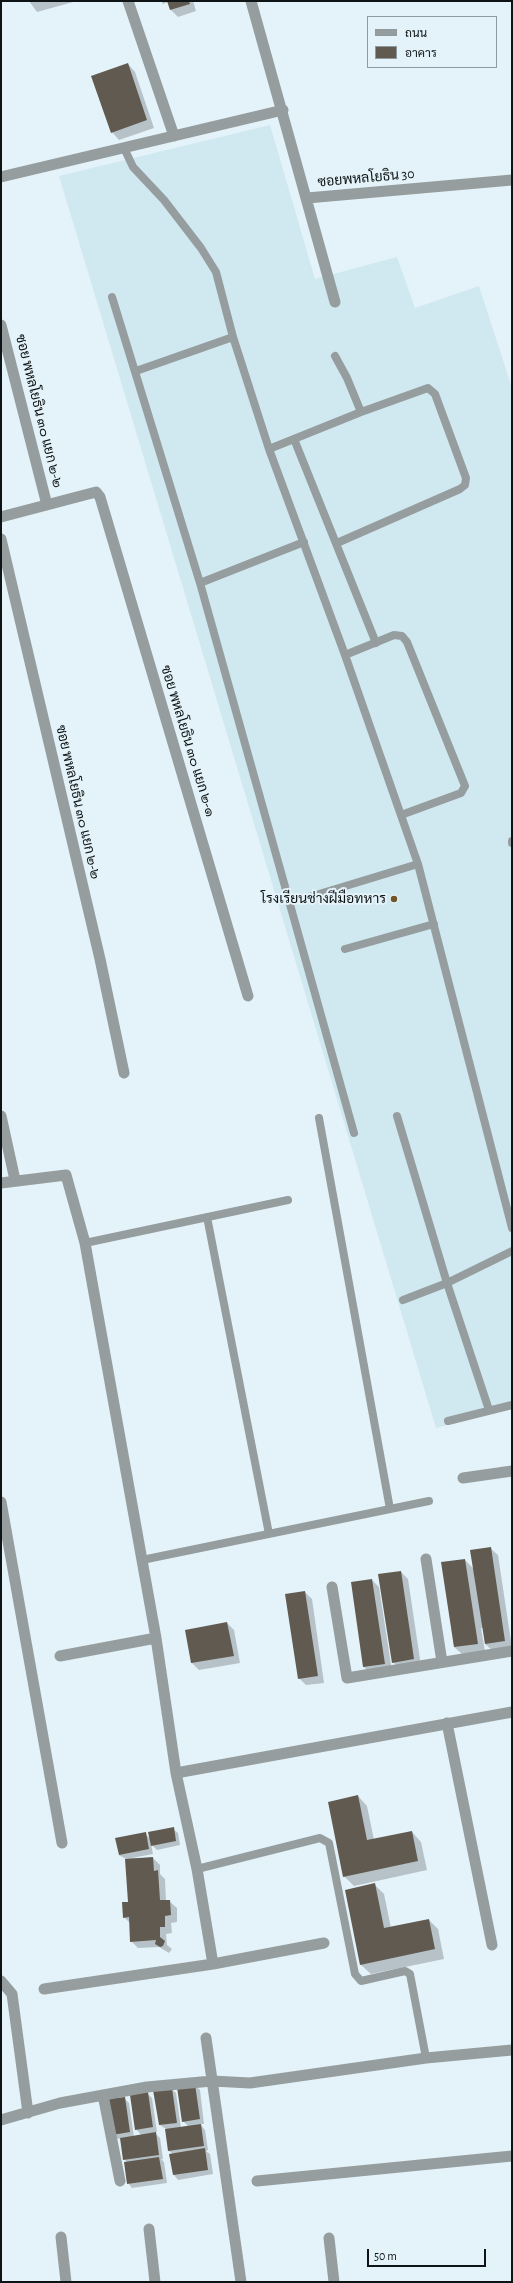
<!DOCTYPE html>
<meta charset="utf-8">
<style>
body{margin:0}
#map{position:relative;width:513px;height:2283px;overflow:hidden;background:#e4f3f9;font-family:"Alegreya Sans",Sarabun,sans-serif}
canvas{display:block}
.frame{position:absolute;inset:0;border:2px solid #0e1415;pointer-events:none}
.legend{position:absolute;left:367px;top:16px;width:130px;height:52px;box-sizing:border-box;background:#e4f3f9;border:1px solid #8e9a9e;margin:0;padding:5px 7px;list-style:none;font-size:12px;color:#0e1415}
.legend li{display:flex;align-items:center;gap:8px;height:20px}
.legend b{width:20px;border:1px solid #8e9a9e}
.scale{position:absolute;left:367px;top:2249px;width:119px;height:18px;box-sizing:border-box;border:2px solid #0e1415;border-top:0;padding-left:5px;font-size:12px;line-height:14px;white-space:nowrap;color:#0e1415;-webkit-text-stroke:3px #e4f3f9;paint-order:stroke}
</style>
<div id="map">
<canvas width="513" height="2283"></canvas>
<div class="frame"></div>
<ul class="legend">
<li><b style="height:5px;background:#969d9f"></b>ถนน</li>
<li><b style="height:11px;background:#615a50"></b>อาคาร</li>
</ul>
<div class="scale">50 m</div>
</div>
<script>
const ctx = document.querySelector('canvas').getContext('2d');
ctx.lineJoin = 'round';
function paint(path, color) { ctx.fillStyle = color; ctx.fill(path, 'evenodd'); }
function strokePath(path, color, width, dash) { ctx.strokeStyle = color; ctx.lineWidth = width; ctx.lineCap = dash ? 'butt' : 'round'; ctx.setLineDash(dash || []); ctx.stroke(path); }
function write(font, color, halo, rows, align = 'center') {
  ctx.font = font + ' "Alegreya Sans",Sarabun,sans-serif'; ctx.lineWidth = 4; ctx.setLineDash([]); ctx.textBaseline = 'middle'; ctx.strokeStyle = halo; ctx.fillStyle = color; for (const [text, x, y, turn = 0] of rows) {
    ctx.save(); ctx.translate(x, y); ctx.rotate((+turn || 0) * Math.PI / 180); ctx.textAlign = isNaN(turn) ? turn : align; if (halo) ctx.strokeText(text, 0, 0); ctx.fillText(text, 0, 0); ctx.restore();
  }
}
paint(new Path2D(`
 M 270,125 L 315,279 L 397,257 L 415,308 L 479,286 L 512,388 L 512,1409 L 436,1428 L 59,176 Z`), '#d0e8f0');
paint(new Path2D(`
 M 29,1 L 77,1 L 37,12 Z
 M 161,1 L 193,1 L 196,11 L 178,17 L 170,9 L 168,2 L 163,4 Z
 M 128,64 L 135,72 L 154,128 L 119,140 L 112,132 Z
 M 490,1548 L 498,1555 L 512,1648 L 493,1651 L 485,1644 L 483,1628 L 481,1628 L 485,1651 L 462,1654 L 454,1647 L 442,1563 L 465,1560 L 474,1569 Z
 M 401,1572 L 408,1579 L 421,1666 L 400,1669 L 393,1662 Z
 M 372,1580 L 379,1587 L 392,1671 L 371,1674 L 364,1667 Z
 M 305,1592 L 312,1599 L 324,1683 L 306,1685 L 299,1678 Z
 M 227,1623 L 234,1630 L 240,1663 L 199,1670 L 192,1663 L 186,1631 Z
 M 358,1796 L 367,1806 L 374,1840 L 412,1832 L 421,1842 L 427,1870 L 354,1886 L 344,1876 Z
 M 173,1829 L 178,1833 L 180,1845 L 157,1850 L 151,1844 L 153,1854 L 132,1858 L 153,1858 L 160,1865 L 160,1874 L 165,1879 L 166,1901 L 169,1901 L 177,1908 L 177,1922 L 171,1923 L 172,1933 L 166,1934 L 167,1945 L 172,1949 L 169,1953 L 159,1947 L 138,1948 L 131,1941 L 130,1923 L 124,1917 L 129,1903 L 126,1859 L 119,1855 L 145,1834 L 151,1839 Z
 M 375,1885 L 384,1894 L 391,1928 L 429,1920 L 438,1929 L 444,1959 L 371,1974 L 361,1965 Z
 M 195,2085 L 200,2090 L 204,2124 L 200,2124 L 205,2130 L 208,2150 L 206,2151 L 210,2154 L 213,2174 L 178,2180 L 174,2175 L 173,2154 L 169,2151 L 166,2129 L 160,2125 L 171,2089 L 176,2093 L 181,2128 L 189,2127 L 183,2121 Z
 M 147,2093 L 152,2098 L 157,2132 L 154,2132 L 160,2138 L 163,2159 L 161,2159 L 164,2162 L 167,2183 L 132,2188 L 128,2183 L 127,2162 L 124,2159 L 121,2138 L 118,2139 L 113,2134 L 124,2098 L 129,2103 L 134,2137 L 142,2136 L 136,2129 Z`), '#0003');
paint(new Path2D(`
 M 167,1 L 189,1 L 190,4 L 170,10 Z
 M 128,63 L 147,120 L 111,133 L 91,76 Z
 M 491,1547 L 505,1641 L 485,1644 L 470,1550 Z
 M 465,1559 L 478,1644 L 454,1647 L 441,1562 Z
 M 401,1571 L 414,1659 L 392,1663 L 378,1574 Z
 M 372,1579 L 385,1664 L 363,1667 L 351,1582 Z
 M 305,1591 L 318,1676 L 298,1679 L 285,1594 Z
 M 227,1622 L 234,1656 L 191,1663 L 185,1630 Z
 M 358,1795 L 367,1840 L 412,1831 L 418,1861 L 343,1877 L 328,1802 Z
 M 174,1827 L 176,1841 L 151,1846 L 148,1832 Z
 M 146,1832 L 149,1849 L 119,1855 L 115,1838 Z
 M 153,1857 L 154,1871 L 158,1870 L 160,1900 L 170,1900 L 171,1915 L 165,1916 L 165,1927 L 160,1927 L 160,1937 L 165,1941 L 163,1946 L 160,1947 L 155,1944 L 156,1940 L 130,1942 L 129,1917 L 123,1918 L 122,1902 L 128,1902 L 125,1859 Z
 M 375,1883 L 384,1928 L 429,1919 L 435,1949 L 360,1965 L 345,1890 Z
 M 195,2084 L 200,2119 L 182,2122 L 177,2087 Z
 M 172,2088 L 177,2123 L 159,2125 L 153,2090 Z
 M 148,2092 L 153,2127 L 135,2130 L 130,2095 Z
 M 125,2097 L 130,2132 L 112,2135 L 106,2099 Z
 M 201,2124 L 204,2146 L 168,2151 L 165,2129 Z
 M 156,2132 L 159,2155 L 123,2160 L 120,2138 Z
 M 205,2148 L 208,2170 L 173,2175 L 169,2154 Z
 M 159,2157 L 163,2179 L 127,2184 L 124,2162 Z`), '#615a50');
strokePath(new Path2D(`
 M 124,148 L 133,167 L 164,200 L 201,248 L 216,272 L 233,337 L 269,449 L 345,655 L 418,864 L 512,1228
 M 112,297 L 200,583 L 354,1133
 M 335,356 L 347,378 L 361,412
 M 136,371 L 233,337
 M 294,439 L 376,643
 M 269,449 L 361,412 L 428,388 L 435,394 L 466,478 L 465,485 L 460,489 L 337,543
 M 200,583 L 304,542
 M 345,655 L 394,635 L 402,636 L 407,642 L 465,786 L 461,793 L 401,815
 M 512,841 L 512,843
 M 306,898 L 418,864
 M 345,949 L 434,924
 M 397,1116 L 447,1283 L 489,1410
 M 319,1118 L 390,1509
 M 207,1217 L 269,1534
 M 85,1243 L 288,1200
 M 403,1300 L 447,1283 L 512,1251
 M 448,1421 L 512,1405
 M 142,1560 L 429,1501
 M 197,1869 L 320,1838 L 329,1843 L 355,1974 L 361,1981 L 405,1971 L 410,1974 L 426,2058`), '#969d9f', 8);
strokePath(new Path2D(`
 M 128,1 L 174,136
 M 251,1 L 335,302
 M 1,177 L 283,110
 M 307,198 L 512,180
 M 1,325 L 47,505
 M 1,517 L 96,492 L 100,497 L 248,996
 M 1,539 L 100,959 L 124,1073
 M 1,1116 L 15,1180
 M 1,1183 L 66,1175 L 85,1243 L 156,1638 L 176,1773 L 197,1869 L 213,1964
 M 463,1478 L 512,1471
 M 1,1502 L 62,1843
 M 426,1559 L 442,1662
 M 332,1587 L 347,1678 L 512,1651
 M 60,1656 L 156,1638
 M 447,1723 L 492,1945
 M 176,1773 L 512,1712
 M 1,1981 L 12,1994 L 28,2113
 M 44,1989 L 213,1964 L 324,1943
 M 206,2038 L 241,2282
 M 103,2095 L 120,2181
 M 1,2120 L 60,2103 L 147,2087 L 212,2081 L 250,2083 L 426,2058 L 512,2050
 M 257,2181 L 512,2156
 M 149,2229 L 155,2282
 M 61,2237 L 66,2282
 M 329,2238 L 334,2282`), '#969d9f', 11);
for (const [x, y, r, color] of [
 [394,899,4,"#725529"]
]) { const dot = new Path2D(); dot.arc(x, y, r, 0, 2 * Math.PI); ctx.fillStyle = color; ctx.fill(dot); strokePath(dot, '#e4f3f9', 1.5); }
write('14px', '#0e1415', '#e4f3f9', [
 ["ซอยพหลโยธิน 30",366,178,-5],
 ["ซอย พหลโยธิน ๓๐ แยก ๒-๒",39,411,76],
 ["ซอย พหลโยธิน ๓๐ แยก ๒-๑",188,741,73],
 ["ซอย พหลโยธิน ๓๐ แยก ๒-๒",78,802,77]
]);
write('14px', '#0e1415', '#e4f3f9', [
 ["โรงเรียนช่างฝีมือทหาร",386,899]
], 'right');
</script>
